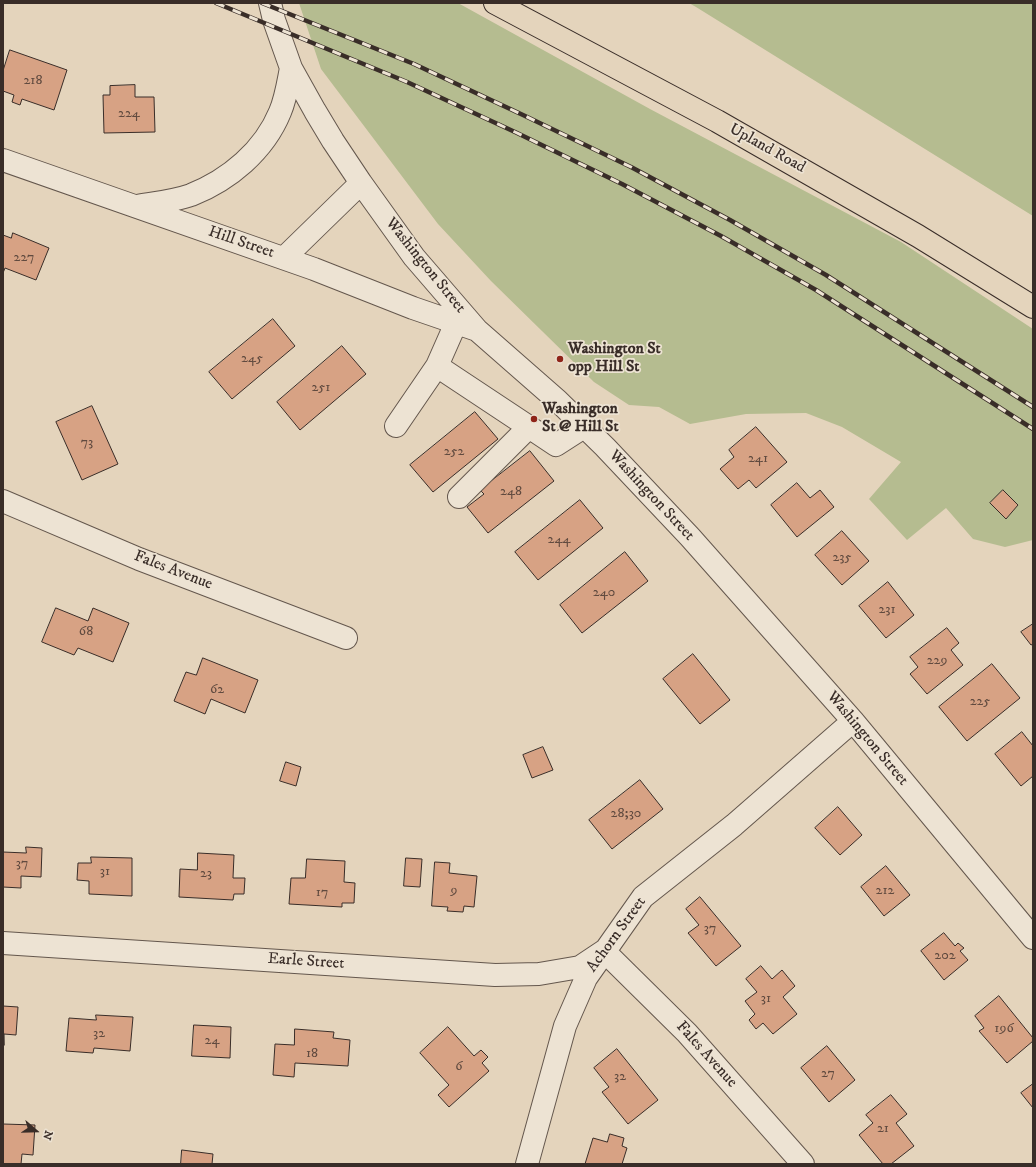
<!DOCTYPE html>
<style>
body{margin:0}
#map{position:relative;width:1036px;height:1167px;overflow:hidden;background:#e4d4bc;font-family:"IM FELL DW Pica",serif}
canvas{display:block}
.frame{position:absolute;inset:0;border:4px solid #392d28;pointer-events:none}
.north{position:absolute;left:16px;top:1111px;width:40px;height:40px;-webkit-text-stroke:3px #ede3d3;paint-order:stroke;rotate:110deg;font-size:11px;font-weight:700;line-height:16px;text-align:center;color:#392d28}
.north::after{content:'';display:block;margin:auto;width:14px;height:18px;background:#392d28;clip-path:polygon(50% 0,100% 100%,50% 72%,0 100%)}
</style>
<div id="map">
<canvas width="1036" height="1167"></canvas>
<div class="frame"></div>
<div class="north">N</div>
</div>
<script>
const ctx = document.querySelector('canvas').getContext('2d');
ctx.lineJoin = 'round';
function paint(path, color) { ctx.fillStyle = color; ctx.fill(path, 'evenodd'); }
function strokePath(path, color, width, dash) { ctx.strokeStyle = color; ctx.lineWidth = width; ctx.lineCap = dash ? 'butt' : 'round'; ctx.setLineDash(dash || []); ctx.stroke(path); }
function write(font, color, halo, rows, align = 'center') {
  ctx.font = font + ' "IM FELL DW Pica",serif'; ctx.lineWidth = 3.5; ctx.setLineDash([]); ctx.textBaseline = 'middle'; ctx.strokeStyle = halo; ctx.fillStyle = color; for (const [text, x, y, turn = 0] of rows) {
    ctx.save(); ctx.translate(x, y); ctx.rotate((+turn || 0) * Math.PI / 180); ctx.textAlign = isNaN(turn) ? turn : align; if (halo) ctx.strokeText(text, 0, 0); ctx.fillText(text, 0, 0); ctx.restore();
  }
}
paint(new Path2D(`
 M 299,3 L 458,3 L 650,109 L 901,242 L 1033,329 L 1033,540 L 1005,547 L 973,539 L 946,508 L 907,540 L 869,499 L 901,462 L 842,427 L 806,413 L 746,414 L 690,424 L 659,407 L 629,405 L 594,382 L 491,281 L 438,224 L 321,69 Z
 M 689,3 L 1033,3 L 1033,216 L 696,7 Z`), '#b5bc90');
const building = new Path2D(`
 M 10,50 L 67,70 L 54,110 L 22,99 L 20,105 L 12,102 L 14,95 L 3,91 L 3,71 Z
 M 135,85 L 135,97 L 154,97 L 155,132 L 104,133 L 103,95 L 110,95 L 110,86 Z
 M 13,233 L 49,248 L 36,280 L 5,268 L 3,273 L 3,235 L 11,238 Z
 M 273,319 L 295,346 L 232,399 L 209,372 Z
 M 342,346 L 366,374 L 300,430 L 277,402 Z
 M 92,406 L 118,464 L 82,480 L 56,422 Z
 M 475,412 L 498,439 L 433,492 L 410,465 Z
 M 756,427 L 787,462 L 756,488 L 749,480 L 738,489 L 720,469 L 734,457 L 729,450 Z
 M 530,451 L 554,481 L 488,533 L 467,507 L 484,494 L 480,490 Z
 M 797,483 L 810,498 L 820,490 L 834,507 L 797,537 L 771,505 Z
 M 1003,490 L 1018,505 L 1006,519 L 990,503 Z
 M 580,500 L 603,528 L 538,580 L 515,552 Z
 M 842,531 L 869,561 L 842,585 L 815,555 Z
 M 625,552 L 648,581 L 582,633 L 560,605 Z
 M 888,582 L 914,615 L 886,638 L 859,606 Z
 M 56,608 L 88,621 L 93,608 L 129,623 L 113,662 L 78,648 L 74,655 L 42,642 Z
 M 1033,624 L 1033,644 L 1031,645 L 1021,632 Z
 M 947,628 L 959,643 L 951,650 L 963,665 L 927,694 L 910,674 L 918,667 L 910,657 Z
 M 693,654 L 730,700 L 700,724 L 663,679 Z
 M 203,658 L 258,680 L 245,713 L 211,699 L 205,714 L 174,701 L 186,672 L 196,675 Z
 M 992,664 L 1020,698 L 967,741 L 939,707 Z
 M 1022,732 L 1033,746 L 1033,776 L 1021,786 L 995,754 Z
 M 543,747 L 553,770 L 532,778 L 523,755 Z
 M 286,762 L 301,767 L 296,786 L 280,781 Z
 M 640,780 L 663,809 L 612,849 L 589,820 Z
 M 838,807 L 862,835 L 840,855 L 815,828 Z
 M 26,847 L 42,848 L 41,877 L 21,876 L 21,888 L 3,887 L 3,852 L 26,853 Z
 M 198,853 L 234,855 L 233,878 L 245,878 L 244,894 L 234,894 L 233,900 L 179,897 L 180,869 L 197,870 Z
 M 91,857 L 132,858 L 132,896 L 89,894 L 89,881 L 77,880 L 78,863 L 91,863 Z
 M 406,858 L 422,859 L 420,887 L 404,886 Z
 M 307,859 L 345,861 L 344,882 L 355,883 L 354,903 L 342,903 L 342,907 L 289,904 L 291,878 L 305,878 Z
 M 435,862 L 450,863 L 449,873 L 477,876 L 474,907 L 464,906 L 463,912 L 447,911 L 448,907 L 432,906 Z
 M 886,866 L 910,895 L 884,916 L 861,887 Z
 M 700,897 L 741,946 L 716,966 L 688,933 L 699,925 L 686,909 Z
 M 944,933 L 955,946 L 958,943 L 964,948 L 960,951 L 968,960 L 944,980 L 921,951 Z
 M 761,966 L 772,979 L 782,970 L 795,986 L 783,997 L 797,1014 L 773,1034 L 763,1023 L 756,1029 L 749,1020 L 755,1014 L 745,1001 L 757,992 L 746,979 Z
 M 999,996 L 1033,1038 L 1033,1041 L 1007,1063 L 979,1031 L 984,1028 L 975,1016 Z
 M 3,1006 L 18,1007 L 16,1035 L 4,1034 L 4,1045 Z
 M 96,1015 L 133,1017 L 130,1051 L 94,1048 L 93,1053 L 66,1051 L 69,1018 L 96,1020 Z
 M 194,1025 L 231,1027 L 230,1058 L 192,1056 Z
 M 448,1027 L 474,1056 L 481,1050 L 488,1057 L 482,1063 L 489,1071 L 449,1107 L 438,1095 L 449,1085 L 420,1053 Z
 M 295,1029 L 334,1032 L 333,1038 L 350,1040 L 348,1066 L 295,1063 L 294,1077 L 273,1075 L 275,1044 L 294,1045 Z
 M 827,1046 L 855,1080 L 829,1102 L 801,1068 Z
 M 617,1049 L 658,1100 L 628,1124 L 602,1092 L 609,1087 L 594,1068 Z
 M 1033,1084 L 1033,1108 L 1021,1093 Z
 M 891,1095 L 907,1114 L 896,1123 L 914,1146 L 891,1164 L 883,1164 L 859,1135 L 873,1123 L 866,1115 Z
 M 3,1124 L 35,1125 L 33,1155 L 22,1154 L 21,1164 L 3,1164 Z
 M 610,1134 L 624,1138 L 622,1146 L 627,1148 L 622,1164 L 585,1164 L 593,1138 L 607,1142 Z
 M 182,1150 L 213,1154 L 212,1164 L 181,1164 Z`);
paint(building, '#d7a284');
strokePath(building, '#392d28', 1);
const minor = new Path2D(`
 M 270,3 L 274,20 L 291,68 L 315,111 L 333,141 L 361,183 L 414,257 L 477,330 L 558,401 L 605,447 L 690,537 L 853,721 L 1033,938
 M 3,160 L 314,269 L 413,308 L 477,330
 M 137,206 C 155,203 174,201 191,195 C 229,180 264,151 280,112 C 286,98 288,83 291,68
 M 284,258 L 361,183
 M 437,366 L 529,427 L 459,497
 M 396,426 L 437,366 L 456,323
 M 529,427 L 556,445 L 584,427
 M 3,501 L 139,559 L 346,638
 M 3,943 L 495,975 L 539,974 L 580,967 L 604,951 L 687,1033 L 803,1164
 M 527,1164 L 565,1026 L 586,978 L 643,897 L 734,825 L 853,721`);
const major = new Path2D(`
 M 495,3 L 717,121 L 918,236 L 1033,307`);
strokePath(minor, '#64574d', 24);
strokePath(major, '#392d28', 24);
strokePath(minor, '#ede3d3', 22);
strokePath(major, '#e4d4bc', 22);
const rail = new Path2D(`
 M 216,3 L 407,82 L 515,132 L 622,184 L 721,236 L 816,290 L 1033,429
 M 262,3 L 414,64 L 523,115 L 631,167 L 730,220 L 826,275 L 1033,407`);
strokePath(rail, '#392d28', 4.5);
strokePath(rail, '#ede3d3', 3, [9]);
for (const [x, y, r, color] of [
 [560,359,4,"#8f2418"],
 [534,419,4,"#8f2418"]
]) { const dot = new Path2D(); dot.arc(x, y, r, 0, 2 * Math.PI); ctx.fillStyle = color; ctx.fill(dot); strokePath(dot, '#ede3d3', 1.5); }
write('14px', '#604a3f', null, [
 ["218",33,81],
 ["224",129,114],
 ["227",24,258],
 ["245",252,359],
 ["251",321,388],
 ["73",87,443],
 ["252",454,452],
 ["241",758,459],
 ["248",511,492],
 ["244",559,540],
 ["235",842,558],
 ["240",604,593],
 ["231",887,610],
 ["68",86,632],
 ["229",937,661],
 ["62",217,690],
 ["225",980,702],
 ["28;30",626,814],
 ["37",22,864],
 ["31",105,872],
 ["23",206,874],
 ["9",454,891],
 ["212",885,891],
 ["17",322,893],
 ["37",710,929],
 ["202",945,956],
 ["31",766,999],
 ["196",1004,1029],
 ["32",99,1034],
 ["24",212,1041],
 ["18",312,1054],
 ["6",459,1067],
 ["27",828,1074],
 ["32",620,1077],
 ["21",883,1129]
]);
write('16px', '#392d28', '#ede3d3', [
 ["Upland Road",767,149,29],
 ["Hill Street",241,243,19],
 ["Washington Street",425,266,51],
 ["Washington Street",651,496,47],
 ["Fales Avenue",173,571,21],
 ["Washington Street",867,739,50],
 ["Achorn Street",617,935,-54],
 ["Earle Street",306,962,4],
 ["Fales Avenue",706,1055,48]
]);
write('bold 16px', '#392d28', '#ede3d3', [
 ["Washington St",568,350],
 ["opp Hill St",568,368],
 ["Washington",542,410],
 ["St @ Hill St",542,428]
], 'left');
</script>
